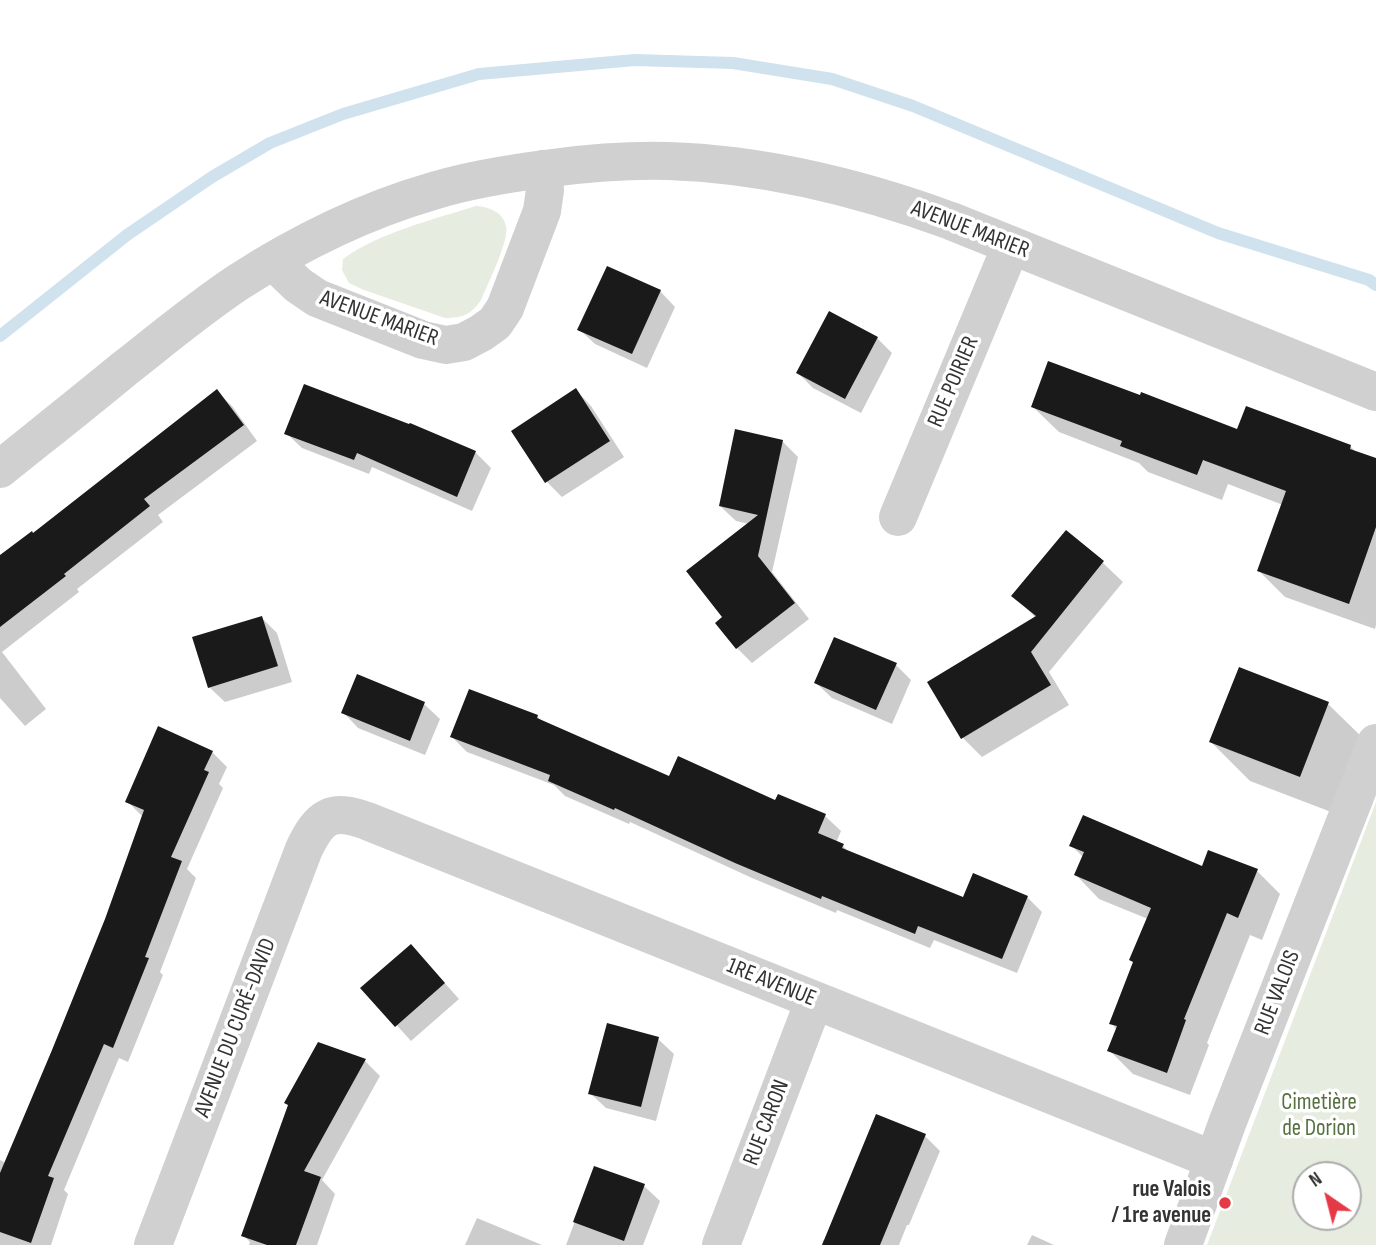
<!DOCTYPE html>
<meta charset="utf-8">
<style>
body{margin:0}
#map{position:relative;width:1376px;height:1245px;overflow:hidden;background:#fff;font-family:"Sofia Sans Condensed",sans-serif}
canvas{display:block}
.north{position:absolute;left:1292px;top:1161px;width:70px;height:70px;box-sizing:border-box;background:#fff;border:2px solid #adadad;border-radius:50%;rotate:325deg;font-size:19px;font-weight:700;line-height:28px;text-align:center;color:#333}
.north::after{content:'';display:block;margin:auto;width:24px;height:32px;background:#e63946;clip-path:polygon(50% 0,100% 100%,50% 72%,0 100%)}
</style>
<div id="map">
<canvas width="1376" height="1245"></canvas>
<div class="north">N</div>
</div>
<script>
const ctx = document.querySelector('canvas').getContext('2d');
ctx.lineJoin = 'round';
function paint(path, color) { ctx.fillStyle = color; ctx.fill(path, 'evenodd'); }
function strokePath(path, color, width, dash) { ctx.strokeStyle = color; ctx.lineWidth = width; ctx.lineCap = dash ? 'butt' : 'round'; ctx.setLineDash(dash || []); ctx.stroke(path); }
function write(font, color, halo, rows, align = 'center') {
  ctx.font = font + ' "Sofia Sans Condensed",sans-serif'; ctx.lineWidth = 7; ctx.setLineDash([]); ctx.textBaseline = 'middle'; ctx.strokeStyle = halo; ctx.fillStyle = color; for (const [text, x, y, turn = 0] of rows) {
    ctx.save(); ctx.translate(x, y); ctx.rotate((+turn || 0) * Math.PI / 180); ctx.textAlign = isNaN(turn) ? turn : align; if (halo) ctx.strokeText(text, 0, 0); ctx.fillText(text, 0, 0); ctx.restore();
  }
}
paint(new Path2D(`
 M 476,206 C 489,207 503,212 506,226 C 510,239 487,286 481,300 C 471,315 462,318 445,318 L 364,290 L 349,283 L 342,270 L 343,259 C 378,233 435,219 476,206 Z
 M 1376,802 L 1376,1245 L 1207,1245 ZM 1348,1175 L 1348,1217 L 1306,1217 L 1306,1175 Z`), '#e6ecdf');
paint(new Path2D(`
 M 660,291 L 675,307 L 647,368 L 595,344 L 579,329 Z
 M 877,338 L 892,353 L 861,413 L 813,388 L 798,373 Z
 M 576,390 L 591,406 L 624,457 L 562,497 L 547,482 L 514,431 Z
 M 217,392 L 232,406 L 257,441 L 158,515 L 163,522 L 77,589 L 79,592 L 2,652 L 46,709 L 25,726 L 0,698 L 0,557 L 33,535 Z
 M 1033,407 L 1238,431 L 1350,446 L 1357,453 L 1376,460 L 1376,625 L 1375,629 L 1285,597 L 1259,571 L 1283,505 L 1228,484 L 1222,500 L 1148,472 L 1139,463 L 1059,432 Z
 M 286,433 L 475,452 L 491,468 L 472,511 L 372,467 L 369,474 L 302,448 Z
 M 782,441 L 798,457 L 772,572 L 809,619 L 752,663 L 737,648 L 717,623 L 724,617 L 749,524 L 736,521 L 720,506 Z
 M 1066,532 L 1103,563 L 1123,582 L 1049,672 L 1069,705 L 982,757 L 963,738 L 1036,618 L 1014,596 Z
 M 262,618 L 277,633 L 292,682 L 225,702 L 209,687 Z
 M 896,665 L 911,680 L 892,724 L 832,698 L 816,683 Z
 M 358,676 L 424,704 L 440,719 L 425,755 L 358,728 L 343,712 Z
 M 1328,704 L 1367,742 L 1339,815 L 1250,781 L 1211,742 Z
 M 537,716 L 543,722 L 669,778 L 776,802 L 779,796 L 825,816 L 841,831 L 836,843 L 843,846 L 850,853 L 964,899 L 1027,897 L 1042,912 L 1017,973 L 934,940 L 930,948 L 837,910 L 836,913 L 752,878 L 630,822 L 629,824 L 565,796 L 554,785 L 467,752 L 452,737 Z
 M 212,752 L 227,767 L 219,784 L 223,788 L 187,869 L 196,878 L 160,972 L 163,975 L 128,1062 L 119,1058 L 64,1190 L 68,1194 L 51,1245 L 0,1245 L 0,1160 L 6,1163 L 106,919 L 142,816 L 127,801 Z
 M 1071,845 L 1203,868 L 1257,871 L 1280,894 L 1262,940 L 1250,935 L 1207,1043 L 1209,1045 L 1190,1095 L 1133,1074 L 1109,1050 L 1117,1030 L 1111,1023 L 1134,963 L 1148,919 L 1099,899 L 1076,875 L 1084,858 Z
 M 426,962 L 459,999 L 411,1041 L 363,988 Z
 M 658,1039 L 674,1054 L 656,1121 L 606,1108 L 590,1093 Z
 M 319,1044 L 365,1061 L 380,1076 L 322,1180 L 335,1194 L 317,1245 L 249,1245 L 250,1242 L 243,1235 Z
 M 925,1136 L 940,1151 L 909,1225 L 907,1225 L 899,1245 L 822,1245 L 823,1240 L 825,1241 Z
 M 595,1168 L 644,1186 L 660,1201 L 643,1245 L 566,1245 Z
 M 477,1218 L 542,1245 L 465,1245 Z
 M 1032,1235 L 1054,1245 L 1027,1245 Z`), '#0003');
strokePath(new Path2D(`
 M 0,336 L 127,235 L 212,177 L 270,143 L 343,114 L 479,74 L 635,60 L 733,63 L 832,79 L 913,106 L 1218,233 L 1369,280 L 1376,285`), '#cfe2ee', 12);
paint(new Path2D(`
 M 607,266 L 661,290 L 632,354 L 577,330 Z
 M 829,311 L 878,337 L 845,399 L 796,373 Z
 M 1048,361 L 1140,395 L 1141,392 L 1237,429 L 1246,406 L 1351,445 L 1350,449 L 1376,458 L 1376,527 L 1349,604 L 1257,571 L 1286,491 L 1203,460 L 1197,475 L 1120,446 L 1122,441 L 1031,407 Z
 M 304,384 L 409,424 L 410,423 L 476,451 L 457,497 L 357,453 L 354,460 L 284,434 Z
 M 576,388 L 610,441 L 545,483 L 511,431 Z
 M 217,389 L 244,425 L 144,499 L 150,506 L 64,574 L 66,576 L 0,627 L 0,555 L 32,531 L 33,533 Z
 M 735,429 L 783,440 L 758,556 L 795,603 L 736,649 L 715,623 L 722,617 L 686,571 L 758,515 L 719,506 Z
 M 1066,530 L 1104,561 L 1031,652 L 1051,685 L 961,739 L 927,682 L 1036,616 L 1011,596 Z
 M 262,616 L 278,666 L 208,688 L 192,637 Z
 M 834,637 L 897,663 L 876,710 L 814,683 Z
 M 1239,667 L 1329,702 L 1300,777 L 1209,742 Z
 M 357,674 L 425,702 L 410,741 L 341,713 Z
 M 469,689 L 538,715 L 537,718 L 669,776 L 678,756 L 775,800 L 778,794 L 826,814 L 818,833 L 844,844 L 842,848 L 963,897 L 973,873 L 1028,896 L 1002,959 L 918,926 L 915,934 L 822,896 L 821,899 L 735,863 L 615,808 L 614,810 L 548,781 L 550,775 L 450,737 Z
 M 158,726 L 213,751 L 204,770 L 209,772 L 171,857 L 182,861 L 145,957 L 149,958 L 113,1048 L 104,1044 L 48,1176 L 54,1178 L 31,1243 L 0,1232 L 0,1173 L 52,1050 L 105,919 L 144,810 L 125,802 Z
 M 1083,815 L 1202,866 L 1208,850 L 1258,869 L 1238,918 L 1227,913 L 1184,1019 L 1186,1020 L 1167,1073 L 1107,1051 L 1117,1026 L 1109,1024 L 1133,962 L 1129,960 L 1151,908 L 1074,875 L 1084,852 L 1069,846 Z
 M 411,944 L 445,983 L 395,1027 L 360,988 Z
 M 607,1023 L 659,1037 L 641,1107 L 588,1094 Z
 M 318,1042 L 366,1059 L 304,1171 L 321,1177 L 296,1245 L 267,1245 L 241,1236 L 288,1105 L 284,1103 Z
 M 876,1114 L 926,1134 L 880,1245 L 822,1245 Z
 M 594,1166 L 645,1184 L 624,1241 L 573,1222 Z`), '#1a1a1a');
strokePath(new Path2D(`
 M 273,261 L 298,285 L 317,298 L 423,340 L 446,345 L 464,342 L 481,333 L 495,323 L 505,308 L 542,211 L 545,190 L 543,169
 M 898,517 L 1011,246
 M 153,1245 L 304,849 C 320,816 331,808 367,821 L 1214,1160
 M 721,1245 L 814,1001`), '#d0d0d0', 38);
strokePath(new Path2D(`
 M 0,469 C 41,436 83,403 124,369 C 161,340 198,309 237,283 C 297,244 364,211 433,191 C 472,179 512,173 552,168 C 590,163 629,160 668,161 C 765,164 861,188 951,221 L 1376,392
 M 1183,1245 L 1228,1121 L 1376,743`), '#d0d0d0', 38);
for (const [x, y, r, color] of [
 [1225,1203,7,"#e63946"]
]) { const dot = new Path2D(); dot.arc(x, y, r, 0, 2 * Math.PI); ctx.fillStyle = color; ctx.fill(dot); strokePath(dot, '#fff', 2.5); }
write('23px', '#333', '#fff', [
 ["AVENUE MARIER",970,230,21],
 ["AVENUE MARIER",379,319,20],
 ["RUE POIRIER",954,382,-67],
 ["1RE AVENUE",771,983,22],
 ["RUE VALOIS",1278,993,-69],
 ["AVENUE DU CURÉ-DAVID",236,1028,-69],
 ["RUE CARON",767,1123,-69]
]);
write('23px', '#56703f', '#fff', [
 ["Cimetière",1319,1103],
 ["de Dorion",1319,1129]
]);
write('bold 23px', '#333', '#fff', [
 ["rue Valois",1211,1190],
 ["/ 1re avenue",1211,1216]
], 'right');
</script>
